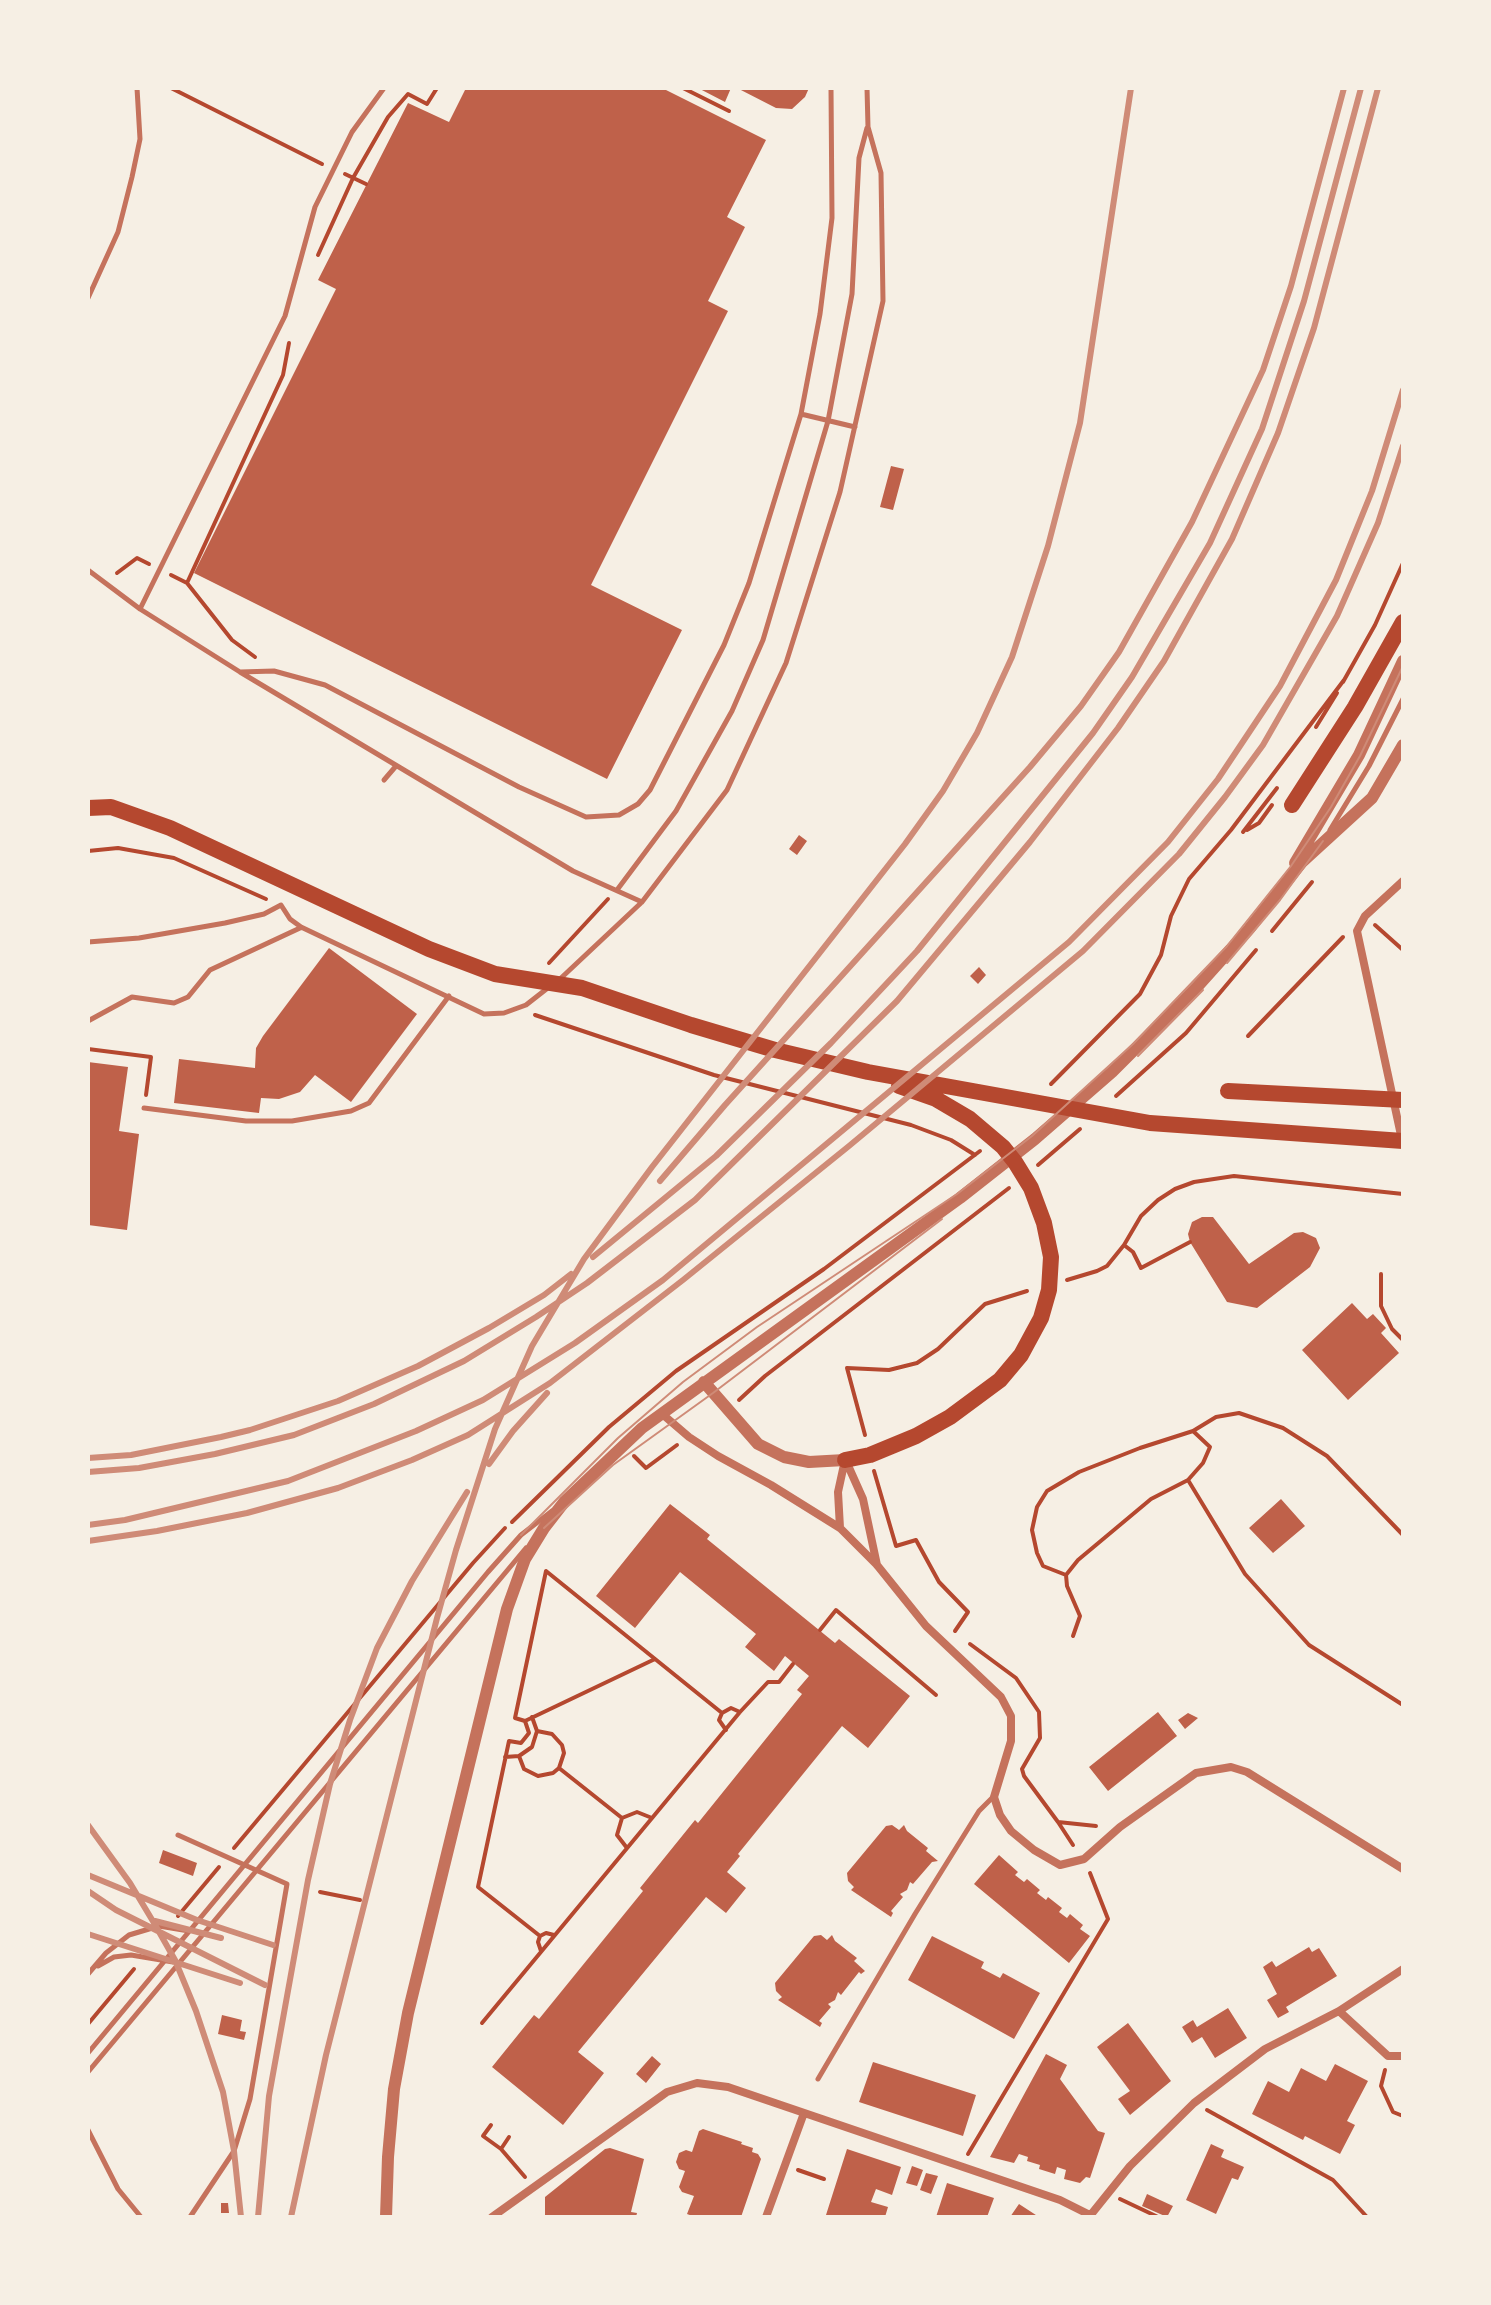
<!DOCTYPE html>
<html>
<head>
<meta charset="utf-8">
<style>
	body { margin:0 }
	#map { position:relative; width:1491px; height:2305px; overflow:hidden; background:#f6efe4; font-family:Overpass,sans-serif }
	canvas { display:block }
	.frame { position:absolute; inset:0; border:90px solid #f6efe4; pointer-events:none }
</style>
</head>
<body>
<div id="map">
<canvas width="1491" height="2305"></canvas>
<div class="frame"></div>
</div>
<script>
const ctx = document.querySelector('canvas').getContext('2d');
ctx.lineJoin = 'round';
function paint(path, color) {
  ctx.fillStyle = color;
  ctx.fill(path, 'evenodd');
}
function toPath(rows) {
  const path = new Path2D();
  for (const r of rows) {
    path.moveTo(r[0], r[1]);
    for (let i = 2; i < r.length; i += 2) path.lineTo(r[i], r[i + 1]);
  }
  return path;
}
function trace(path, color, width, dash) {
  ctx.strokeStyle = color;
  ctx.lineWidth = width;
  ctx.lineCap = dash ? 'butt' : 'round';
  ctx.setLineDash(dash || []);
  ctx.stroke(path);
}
paint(toPath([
	[466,88,662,88,766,140,727,217,745,227,708,301,728,311,591,585,682,630,607,779,194,573,336,289,318,280,408,103,449,122],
	[698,88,731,88,725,102],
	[737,88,809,88,805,97,792,109,776,108],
	[891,466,904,469,893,510,880,507],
	[799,835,807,841,797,855,789,849],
	[329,948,417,1014,351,1102,315,1075,300,1092,279,1099,261,1098,259,1113,174,1103,179,1059,255,1068,256,1048,263,1036],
	[979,967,986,975,978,984,970,976],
	[88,1062,128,1067,119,1131,139,1134,127,1230,88,1225],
	[1202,1217,1213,1217,1249,1264,1294,1233,1303,1232,1316,1238,1320,1248,1310,1267,1257,1308,1227,1302,1190,1242,1188,1234,1192,1222],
	[1352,1303,1367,1319,1373,1314,1386,1328,1381,1333,1399,1353,1348,1400,1302,1350],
	[1281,1499,1305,1526,1273,1553,1249,1528],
	[670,1504,710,1535,707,1539,835,1643,839,1639,910,1696,868,1748,842,1726,738,1854,740,1856,727,1872,746,1888,726,1913,706,1897,578,2052,604,2073,563,2125,492,2067,534,2015,539,2019,643,1891,640,1888,695,1820,698,1823,802,1694,797,1690,809,1676,785,1656,774,1671,745,1647,756,1634,680,1572,635,1628,596,1596],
	[1158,1712,1177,1736,1108,1791,1089,1767],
	[1188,1713,1198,1718,1185,1729,1178,1720],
	[892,1825,899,1830,904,1825,907,1831,928,1848,926,1851,938,1861,932,1862,913,1884,910,1882,907,1890,900,1894,903,1897,891,1911,893,1913,891,1917,851,1890,854,1887,848,1881,847,1873,886,1826],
	[163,1850,197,1863,193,1876,159,1863],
	[999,1855,1018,1872,1015,1875,1024,1882,1027,1879,1040,1890,1037,1893,1046,1900,1048,1897,1062,1908,1059,1912,1067,1918,1070,1914,1083,1925,1080,1929,1090,1936,1069,1963,974,1884],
	[821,1935,827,1940,832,1935,835,1941,857,1958,854,1961,865,1971,861,1974,859,1972,841,1995,838,1992,835,2000,828,2004,831,2007,819,2021,822,2023,820,2027,778,2000,782,1997,776,1991,775,1983,814,1936],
	[932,1936,984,1962,981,1968,1000,1978,1003,1973,1040,1993,1014,2039,908,1980],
	[1309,1947,1312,1952,1319,1948,1337,1976,1286,2007,1289,2012,1278,2018,1267,2000,1277,1994,1263,1967,1272,1961,1276,1967],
	[1228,2008,1247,2038,1215,2058,1202,2037,1192,2043,1182,2027,1193,2020,1197,2027],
	[222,2015,242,2020,240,2031,246,2032,244,2040,218,2034],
	[1128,2023,1171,2081,1130,2115,1118,2099,1130,2091,1097,2047],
	[1046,2054,1067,2065,1060,2079,1098,2131,1105,2133,1090,2178,1086,2177,1080,2183,1064,2179,1066,2170,1057,2167,1055,2174,1039,2169,1040,2165,1027,2161,1028,2157,1019,2154,1014,2163,990,2157],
	[652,2056,661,2064,646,2083,636,2074],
	[873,2062,976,2095,963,2136,859,2102],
	[1335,2064,1368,2081,1347,2121,1355,2125,1340,2154,1305,2136,1303,2140,1252,2114,1268,2081,1289,2092,1301,2068,1326,2081],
	[703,2129,742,2142,741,2144,753,2148,752,2152,758,2154,761,2159,741,2217,695,2217,687,2214,694,2196,682,2192,679,2187,685,2171,679,2169,676,2162,679,2153,686,2150,692,2152,699,2131],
	[1211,2144,1224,2150,1221,2157,1244,2167,1238,2180,1232,2178,1216,2214,1186,2200],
	[610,2148,644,2159,631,2212,637,2213,636,2217,545,2217,545,2197,605,2149],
	[847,2149,901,2167,892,2195,876,2189,871,2202,888,2207,885,2217,833,2217,826,2215],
	[912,2166,923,2170,917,2186,906,2183],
	[926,2173,938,2176,931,2194,920,2190],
	[947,2183,994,2198,987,2217,936,2217],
	[1147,2194,1173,2206,1167,2217,1142,2206],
	[221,2203,228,2203,229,2213,221,2213],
	[1019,2204,1039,2217,1010,2217]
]), '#bf614a');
trace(toPath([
	[171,88,322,164],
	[683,88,729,111],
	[345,174,366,184],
	[318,255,353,178,388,117,408,94,427,104,437,88],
	[117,573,137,558,149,564],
	[171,575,187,583,232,640,255,657],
	[187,583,283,375,289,343],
	[1343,682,1375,625,1403,563],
	[1316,727,1337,693],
	[1247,830,1259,823,1272,805],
	[1243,832,1277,788],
	[88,851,118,848,174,858,266,899],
	[1375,925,1403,950],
	[1272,931,1312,882],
	[549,963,608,899],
	[535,1015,714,1075,911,1125,951,1140,975,1155],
	[1248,1036,1343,937],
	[88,1049,151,1057,146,1095],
	[1051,1084,1140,994,1161,955,1171,916,1189,879,1231,830,1344,680],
	[1116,1096,1186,1033,1256,950],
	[1038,1165,1080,1129],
	[1124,1245,1133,1252,1141,1268,1190,1242],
	[1381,1274,1381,1306,1392,1329,1403,1340],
	[1067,1280,1097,1271,1107,1266,1124,1245,1141,1216,1158,1200,1175,1189,1194,1182,1234,1176,1403,1194],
	[739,1400,765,1376,1009,1188],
	[865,1435,847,1368,889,1370,917,1363,938,1349,985,1304,1027,1291],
	[634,1456,646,1468,677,1445],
	[874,1471,896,1546,916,1540,939,1582,968,1612,955,1631],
	[1188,1480,1245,1574,1309,1645,1403,1705],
	[512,1522,609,1427,676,1371,824,1269,980,1151],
	[1066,1575,1043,1566,1037,1553,1032,1530,1037,1507,1047,1491,1079,1472,1140,1448,1193,1431],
	[820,1630,836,1610,936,1695],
	[1073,1636,1080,1616,1067,1586,1066,1575,1078,1560,1151,1499,1188,1480,1203,1463,1210,1447,1193,1431,1216,1417,1239,1413,1283,1428,1327,1456,1403,1535],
	[970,1644,1016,1678,1039,1712,1040,1738,1022,1769,1024,1776,1058,1822,1096,1826],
	[525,1721,655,1659],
	[726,1730,719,1720,722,1713,731,1708,740,1712],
	[519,1756,524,1769,538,1776,553,1773,559,1768,564,1753,562,1745,552,1734,537,1731],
	[505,1757,519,1756,532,1747,537,1731,532,1717],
	[559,1768,622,1818],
	[1058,1822,1073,1845],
	[234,1848,473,1563,505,1528],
	[627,1848,617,1835,622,1818,637,1812,652,1818],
	[320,1892,360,1900],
	[178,1916,219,1867],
	[540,1936,478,1887,509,1741,521,1743,529,1733,525,1721,515,1718,546,1571,722,1713],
	[541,1951,538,1942,540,1936,546,1933,554,1935],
	[482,2023,740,1712,768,1682,779,1682,793,1664],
	[88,2024,134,1969],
	[1385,2070,1381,2086,1393,2112,1403,2116],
	[1207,2110,1333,2180,1367,2217],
	[491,2125,483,2136,501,2149,509,2137],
	[501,2149,525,2177],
	[968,2154,1108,1919,1090,1873],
	[798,2170,824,2179],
	[1120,2199,1158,2217]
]), '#b5482f', 4);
trace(toPath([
	[88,298,118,232,132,177,140,139,137,88],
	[801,414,855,427],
	[88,570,140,609,240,672,573,871,642,902],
	[140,609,285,316,315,207,352,132,384,88],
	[240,672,274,671,325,685,519,787,586,817,619,815,638,804,650,790,724,645,749,583,801,414,820,314,832,218,831,88],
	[384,780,396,766],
	[1330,830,1369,766,1403,699],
	[617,890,676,811,732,711,763,640,828,421,852,294,859,158,867,128],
	[88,942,139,938,225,923,264,914,281,905,290,919,301,927,484,1014,504,1013,526,1005,549,987],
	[560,979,642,902,727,790,786,663,840,492,883,301,881,173,868,127,867,88],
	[88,1021,132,997,174,1003,188,997,210,970,300,928],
	[144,1108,246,1121,292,1121,351,1111,369,1103,449,996],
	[178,1835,287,1884,250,2099,234,2151,190,2217],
	[98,1966,114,1957,131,1955,173,1962],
	[88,1974,106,1953,129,1935,159,1926,189,1931],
	[88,2053,488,1572,521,1535,552,1511],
	[88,2072,526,1548],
	[818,2079,915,1914,979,1811,993,1797],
	[88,2130,118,2189,141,2217]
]), '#c5725c', 5);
trace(toPath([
	[1402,1140,1357,931,1365,916,1403,881],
	[661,1413,689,1437,718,1456,771,1485,840,1528,877,1565,926,1626,1001,1697,1011,1716,1011,1741,994,1797,1000,1815,1011,1831,1034,1850,1060,1865,1084,1859,1120,1827,1196,1773,1231,1767,1247,1772,1403,1869],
	[846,1461,863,1499,877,1565],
	[840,1528,838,1492,845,1460],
	[1339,2011,1388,2056,1403,2056],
	[492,2217,667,2092,697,2083,728,2087,1060,2200,1090,2215],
	[766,2217,804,2113],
	[1089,2217,1130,2166,1194,2103,1265,2049,1339,2011,1403,1969]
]), '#c5725c', 8);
trace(toPath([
	[1295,863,1359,755,1403,661],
	[704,1382,758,1444,784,1457,809,1462,845,1460],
	[386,2217,388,2157,394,2089,408,2013,507,1609,525,1559,544,1528,565,1501,642,1428,960,1198,1035,1139,1112,1072,1197,987,1249,929,1302,862,1372,798,1403,745]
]), '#c5725c', 12);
trace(toPath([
	[1292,805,1355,707,1403,622],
	[88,808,111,807,170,828,429,949,495,974,582,988,691,1025,775,1050,868,1072,1150,1123,1403,1141],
	[1228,1091,1403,1100],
	[845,1460,870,1455,916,1436,950,1417,1000,1380,1021,1355,1041,1318,1049,1290,1051,1257,1044,1223,1031,1188,1015,1162,1003,1147,970,1119,936,1099,899,1086]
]), '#b5482f', 16);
trace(toPath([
	[1227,963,1280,900,1323,841],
	[1138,1056,1203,990],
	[544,1528,613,1465,713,1393,942,1219],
	[521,1535,618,1438,683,1382,757,1327,957,1194,1032,1136,1133,1044,1227,946,1291,866,1331,807,1360,756,1403,666]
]), '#cf8b77', 2);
trace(toPath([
	[660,1181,725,1105,1030,767,1081,706,1119,652,1192,522,1263,370,1291,286,1344,88],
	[593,1257,716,1156,831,1043,917,951,1093,733,1132,677,1210,543,1262,429,1304,301,1361,88],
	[88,1458,131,1455,221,1437,250,1430,338,1401,418,1366,489,1328,544,1295,571,1274],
	[489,1464,513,1431,547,1393],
	[88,1472,139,1468,215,1454,294,1435,374,1404,464,1361,536,1317,587,1283,695,1200,897,1001,1030,842,1118,728,1164,661,1232,539,1278,433,1314,328,1378,88],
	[88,1525,125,1520,288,1481,416,1431,483,1400,575,1343,663,1280,1069,942,1168,842,1218,779,1280,686,1336,580,1353,538,1372,491,1403,390],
	[88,1541,157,1531,247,1513,338,1488,412,1460,468,1435,550,1383,683,1280,849,1146,1083,951,1179,854,1225,797,1263,745,1337,616,1378,523,1403,446],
	[88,1825,130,1883,154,1923,175,1960,196,2011,223,2092,234,2151,241,2217],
	[88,1875,197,1920,273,1945],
	[88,1891,116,1910,265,1985],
	[155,1921,221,1938],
	[88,1934,240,1983],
	[258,2217,269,2096,308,1880,330,1784,350,1720,377,1648,412,1581,467,1492],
	[291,2217,326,2055,437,1618,456,1550,495,1429,532,1346,584,1259,652,1167,905,844,943,791,977,733,1012,657,1048,546,1080,423,1131,88]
]), '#cf8b77', 6);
</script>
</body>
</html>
